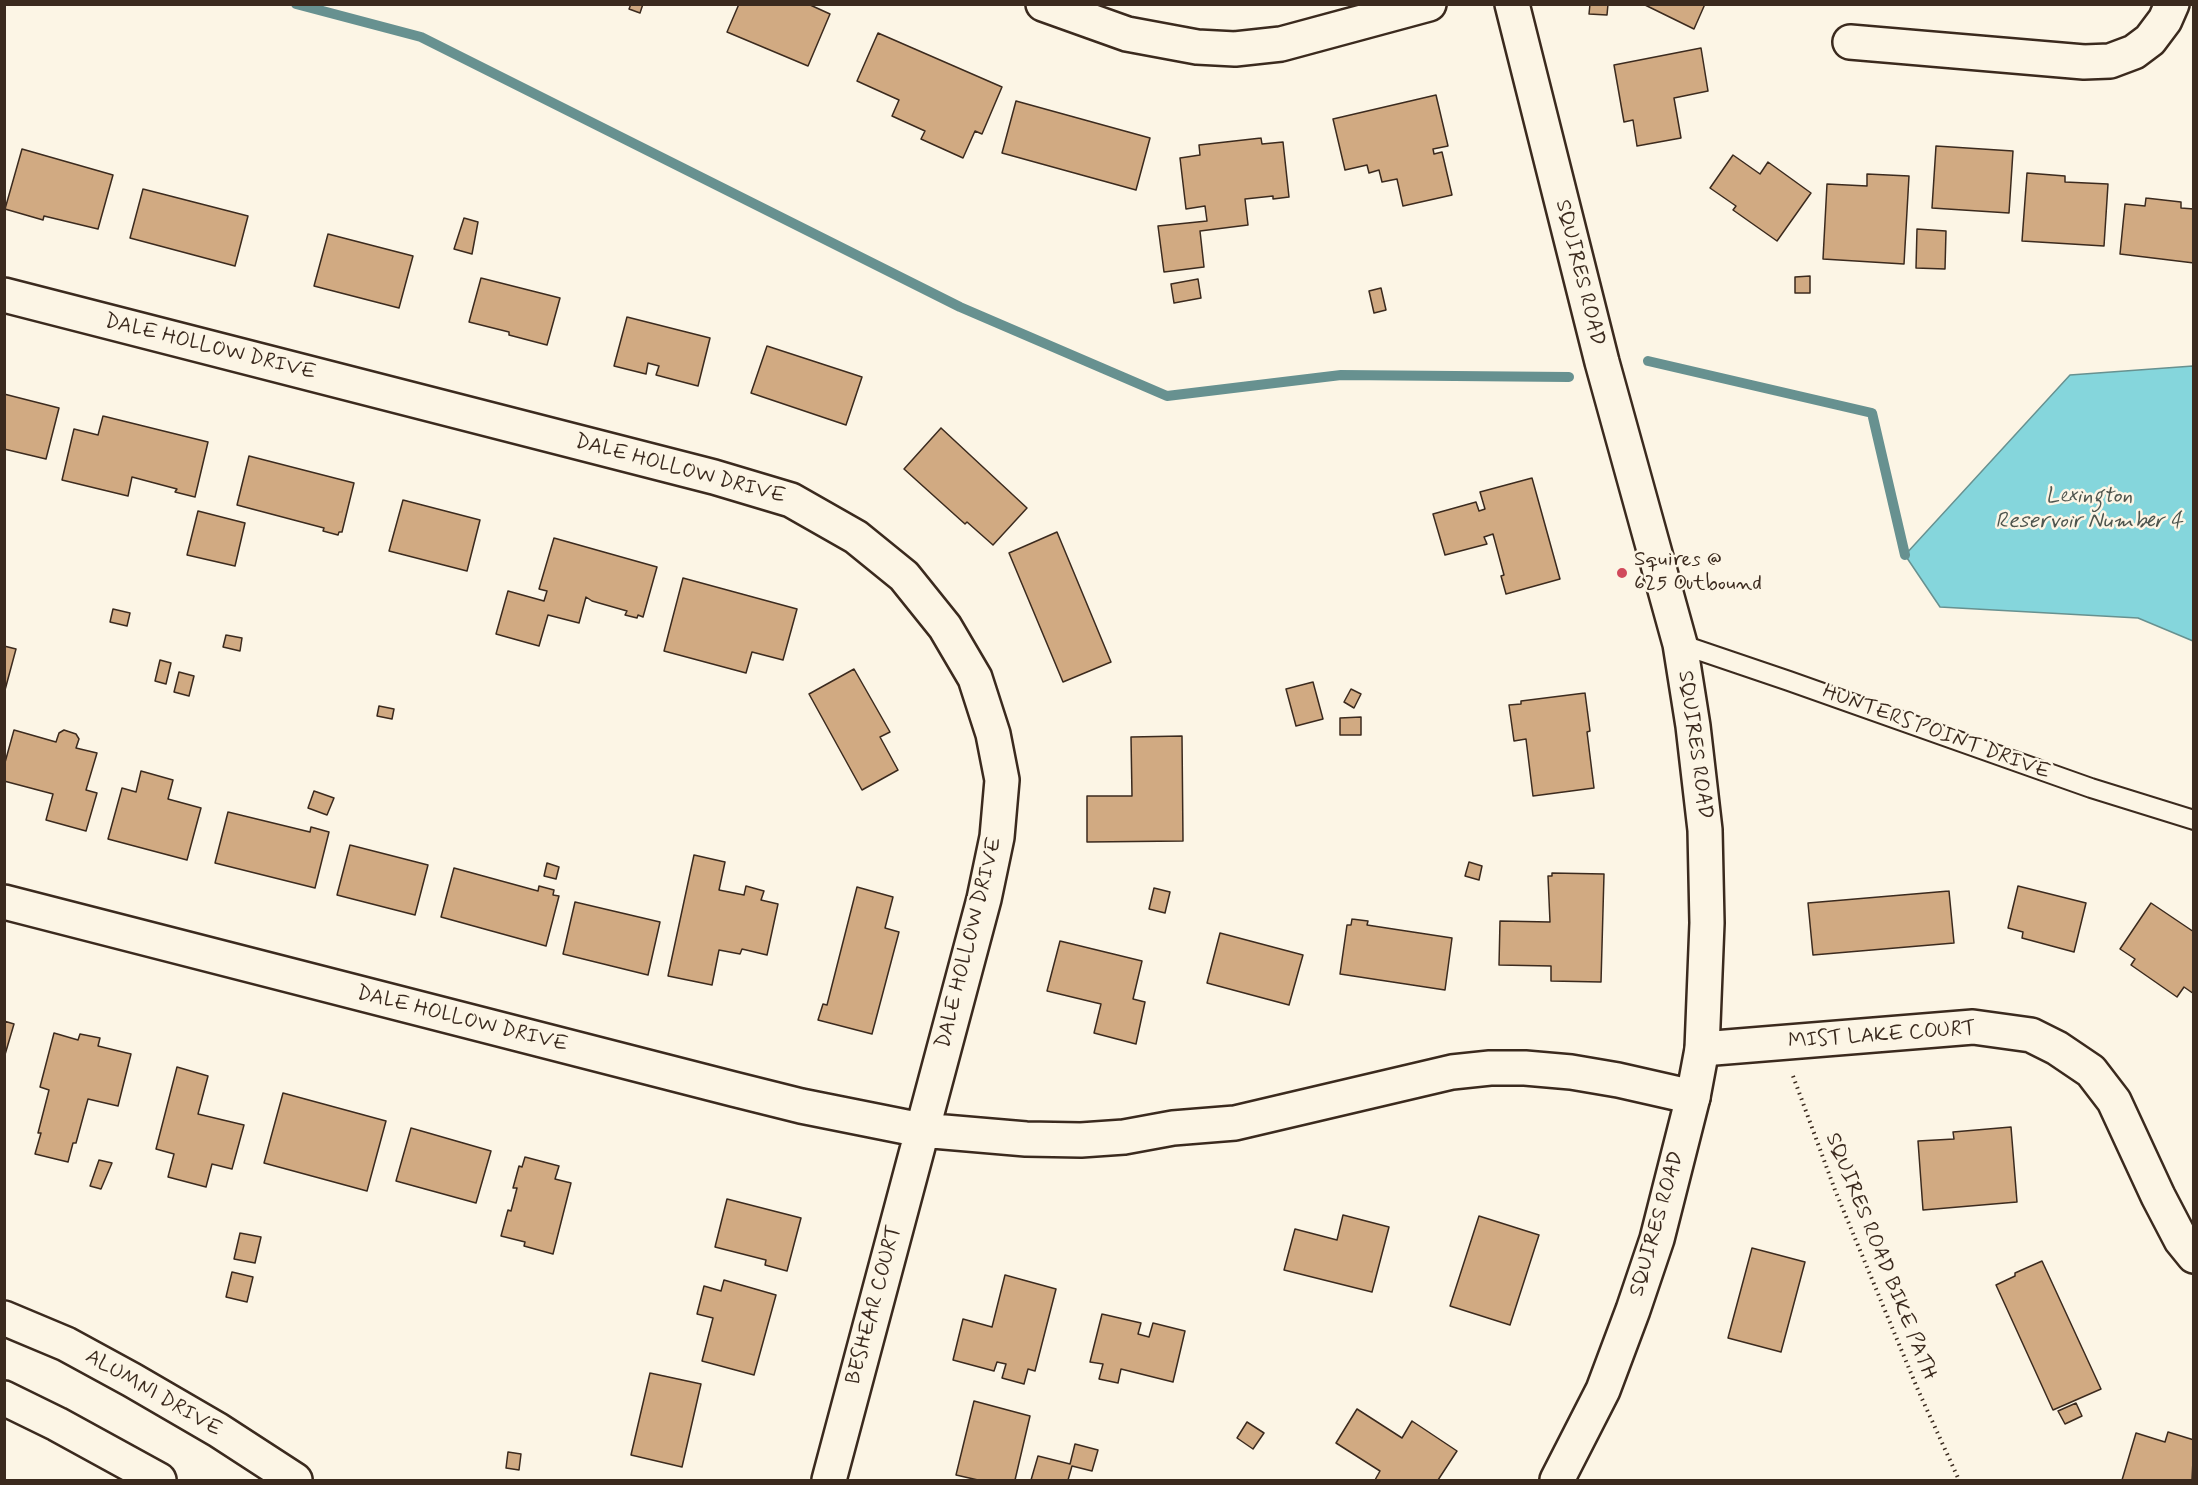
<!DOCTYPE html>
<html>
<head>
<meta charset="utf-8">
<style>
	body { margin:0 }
	#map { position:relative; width:2198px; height:1485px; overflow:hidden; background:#fcf5e5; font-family:Mynerve,sans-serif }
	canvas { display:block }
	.frame { position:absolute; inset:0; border:6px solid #3b2a1e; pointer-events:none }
</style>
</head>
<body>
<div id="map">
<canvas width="2198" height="1485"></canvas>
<div class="frame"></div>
</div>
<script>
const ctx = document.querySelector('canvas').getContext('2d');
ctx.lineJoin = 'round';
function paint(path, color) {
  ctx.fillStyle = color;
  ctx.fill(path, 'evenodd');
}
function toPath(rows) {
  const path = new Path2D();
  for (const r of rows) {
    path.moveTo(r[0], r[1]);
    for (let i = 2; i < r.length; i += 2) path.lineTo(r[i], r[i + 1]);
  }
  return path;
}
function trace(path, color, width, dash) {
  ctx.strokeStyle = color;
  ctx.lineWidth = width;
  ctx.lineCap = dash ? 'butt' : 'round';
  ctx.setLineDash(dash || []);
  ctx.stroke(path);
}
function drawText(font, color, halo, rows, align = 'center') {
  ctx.font = font + ' Mynerve,sans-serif';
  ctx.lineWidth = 5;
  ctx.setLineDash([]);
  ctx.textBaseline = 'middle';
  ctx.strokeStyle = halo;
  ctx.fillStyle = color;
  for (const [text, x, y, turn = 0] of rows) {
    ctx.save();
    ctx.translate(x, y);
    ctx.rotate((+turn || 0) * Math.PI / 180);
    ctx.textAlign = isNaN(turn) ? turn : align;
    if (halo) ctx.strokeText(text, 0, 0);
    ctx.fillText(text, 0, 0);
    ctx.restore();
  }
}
const water = toPath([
	[2193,366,2193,641,2138,618,1940,607,1905,555,2070,375,2193,366]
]);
paint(water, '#85d6dc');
trace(water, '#679190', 1.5);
trace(toPath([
	[296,4,421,37,960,307,1167,396,1341,375,1569,377],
	[1648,361,1872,413,1905,555]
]), '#679190', 10);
const building = toPath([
	[631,4,643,4,640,13,629,9,631,4],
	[739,4,808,4,830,14,808,66,727,32,739,4],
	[1590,4,1608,4,1607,15,1589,14,1590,4],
	[1643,4,1705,4,1694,29,1643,4],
	[878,33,1002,87,982,134,975,131,963,158,921,139,925,131,892,116,899,100,857,81,878,33],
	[1701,48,1708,91,1674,98,1681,138,1637,146,1633,120,1624,122,1614,65,1701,48],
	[1436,95,1448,146,1433,149,1434,154,1442,152,1452,195,1403,206,1397,179,1382,182,1379,170,1369,173,1367,165,1345,170,1333,119,1436,95],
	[1016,101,1150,138,1136,190,1002,153,1016,101],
	[1261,138,1262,144,1283,142,1289,197,1273,199,1273,196,1245,199,1248,225,1200,231,1204,267,1164,272,1158,226,1207,221,1205,206,1186,209,1180,158,1200,155,1199,145,1261,138],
	[1936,146,2013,151,2009,213,1932,208,1936,146],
	[22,149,113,175,98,229,44,216,43,220,5,209,22,149],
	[1733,155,1760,174,1768,162,1811,193,1777,241,1733,210,1736,206,1710,188,1733,155],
	[2027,173,2065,176,2065,182,2108,184,2104,246,2022,241,2027,173],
	[1867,174,1909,176,1904,264,1823,259,1827,184,1867,186,1867,174],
	[143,189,248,216,235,266,130,238,143,189],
	[2146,198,2181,202,2181,208,2194,209,2194,263,2120,254,2125,204,2145,206,2146,198],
	[464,218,478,222,472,254,454,249,464,218],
	[1917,229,1946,231,1945,269,1916,268,1917,229],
	[328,234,413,256,399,308,314,286,328,234],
	[1810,276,1810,293,1795,293,1795,277,1810,276],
	[481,278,560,298,547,345,509,335,509,332,469,322,481,278],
	[1198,279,1201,298,1174,303,1171,284,1198,279],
	[1381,288,1386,310,1374,313,1369,291,1381,288],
	[627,317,710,338,698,386,656,375,659,366,648,363,646,374,614,366,627,317],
	[767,346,862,377,846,425,751,393,767,346],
	[4,394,59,408,46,459,4,449,4,394],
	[103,416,208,442,195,497,175,492,177,489,132,477,128,496,62,480,74,429,98,435,103,416],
	[941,428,1027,508,993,545,967,522,965,524,904,469,941,428],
	[249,456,354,483,342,532,339,532,338,535,323,531,324,528,237,505,249,456],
	[1532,478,1560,579,1506,594,1501,576,1504,575,1493,534,1484,537,1487,544,1445,555,1433,514,1476,502,1479,511,1485,509,1480,492,1532,478],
	[403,500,480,520,467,571,389,551,403,500],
	[198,511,245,523,235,566,187,555,198,511],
	[1057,532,1111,662,1063,682,1009,553,1057,532],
	[554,538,657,567,643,617,638,615,637,618,625,615,627,611,592,601,586,597,579,623,548,615,539,646,496,634,508,591,544,601,547,591,539,589,554,538],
	[683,578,797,609,783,660,752,652,746,673,664,651,683,578],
	[113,609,130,613,127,626,110,622,113,609],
	[226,635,242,638,240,651,223,647,226,635],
	[4,646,16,649,5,690,4,689,4,646],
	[160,660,171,663,166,684,155,681,160,660],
	[854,669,890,732,880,737,898,770,862,790,809,694,854,669],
	[179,672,194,676,189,696,174,692,179,672],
	[1313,682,1323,719,1296,726,1286,689,1313,682],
	[1351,689,1361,694,1354,708,1344,702,1351,689],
	[1585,693,1590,731,1587,732,1594,788,1533,796,1526,739,1514,741,1509,705,1521,704,1521,701,1585,693],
	[379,706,394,709,392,719,377,716,379,706],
	[1361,717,1361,735,1340,735,1340,718,1361,717],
	[14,730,56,742,59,733,64,730,76,734,79,739,76,748,97,753,86,790,97,793,86,831,46,820,53,794,4,781,4,766,14,730],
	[1182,736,1183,841,1087,842,1087,796,1132,796,1131,737,1182,736],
	[141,771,173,780,168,799,201,808,187,860,108,839,122,788,136,792,141,771],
	[314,791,334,798,327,815,308,808,314,791],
	[228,812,310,832,311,827,329,832,315,888,215,863,228,812],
	[350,845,428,865,415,915,337,895,350,845],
	[694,855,725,862,719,890,744,895,746,886,764,891,761,900,778,904,767,955,742,949,740,954,719,950,712,985,668,976,694,855],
	[1469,862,1482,866,1479,880,1465,876,1469,862],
	[547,863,559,867,556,879,544,876,547,863],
	[454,868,538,891,539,886,554,890,553,895,559,896,546,946,441,917,454,868],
	[1552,873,1604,874,1601,982,1551,981,1551,966,1499,965,1500,921,1550,922,1548,876,1552,876,1552,873],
	[2018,886,2086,903,2074,952,2022,938,2023,932,2008,928,2018,886],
	[857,887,893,897,885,928,899,932,872,1034,818,1020,823,1004,827,1005,857,887],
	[1154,888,1170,892,1165,913,1149,909,1154,888],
	[1949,891,1954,943,1813,955,1808,903,1949,891],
	[575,902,660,922,648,975,563,954,575,902],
	[2151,903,2194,932,2194,994,2184,987,2177,997,2131,965,2135,959,2120,949,2151,903],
	[1352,919,1368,921,1367,925,1452,938,1445,990,1340,974,1347,925,1351,925,1352,919],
	[1220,933,1303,955,1289,1005,1207,983,1220,933],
	[1060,941,1142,961,1133,999,1145,1002,1136,1044,1094,1033,1101,1004,1047,991,1060,941],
	[4,1021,14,1024,4,1058,4,1021],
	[54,1033,78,1040,80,1034,100,1038,98,1046,131,1054,118,1106,88,1099,76,1143,73,1143,68,1162,35,1154,41,1133,38,1133,49,1090,40,1087,54,1033],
	[177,1067,208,1076,198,1114,244,1125,232,1169,212,1164,206,1187,168,1177,174,1154,156,1149,177,1067],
	[283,1093,386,1121,367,1191,264,1163,283,1093],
	[2011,1127,2017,1202,1923,1210,1918,1141,1954,1139,1953,1132,2011,1127],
	[411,1128,491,1151,476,1203,396,1181,411,1128],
	[525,1157,559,1166,555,1179,571,1183,553,1254,524,1246,525,1242,501,1236,508,1210,511,1211,517,1188,513,1188,519,1166,522,1167,525,1157],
	[99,1160,112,1163,101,1189,90,1186,99,1160],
	[727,1199,801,1218,787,1271,765,1265,766,1260,715,1247,727,1199],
	[1343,1215,1389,1227,1372,1292,1284,1270,1295,1229,1337,1240,1343,1215],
	[1479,1216,1539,1235,1510,1325,1450,1306,1479,1216],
	[240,1233,261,1237,255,1263,234,1259,240,1233],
	[1752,1248,1805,1262,1781,1352,1728,1338,1752,1248],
	[2042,1261,2101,1389,2053,1410,1996,1285,2015,1276,2015,1273,2042,1261],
	[232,1272,253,1277,247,1302,226,1297,232,1272],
	[1005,1275,1056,1289,1035,1371,1028,1369,1024,1384,1002,1378,1006,1364,997,1362,994,1371,953,1360,963,1319,992,1327,1005,1275],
	[724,1280,776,1295,754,1375,702,1361,713,1318,697,1314,704,1286,721,1291,724,1280],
	[1102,1314,1141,1323,1138,1334,1149,1337,1153,1323,1185,1331,1173,1382,1121,1369,1118,1383,1099,1379,1103,1364,1090,1362,1102,1314],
	[650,1373,701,1384,682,1467,631,1455,650,1373],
	[974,1401,1030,1416,1015,1480,978,1480,956,1475,974,1401],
	[2076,1403,2082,1416,2065,1424,2058,1411,2076,1403],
	[1357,1409,1402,1438,1412,1421,1457,1451,1438,1480,1375,1480,1380,1471,1336,1443,1357,1409],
	[1247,1422,1264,1433,1253,1449,1237,1438,1247,1422],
	[2168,1432,2194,1440,2192,1480,2122,1480,2136,1433,2165,1442,2168,1432],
	[1075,1444,1098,1450,1092,1471,1072,1466,1068,1480,1031,1480,1038,1456,1070,1464,1075,1444],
	[508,1452,521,1454,519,1470,506,1468,508,1452]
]);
paint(building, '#d1aa82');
trace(building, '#3b2a1e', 1.5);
const service = toPath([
	[1680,644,1789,681,2091,788,2194,820]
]);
const minor = toPath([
	[1043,4,1127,34,1197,47,1235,49,1281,44,1429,4],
	[1850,42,2084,62,2110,61,2134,52,2150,40,2165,20,2172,4],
	[4,295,714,477,791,500,856,537,904,576,945,627,975,678,993,734,1002,780,997,837,984,899,829,1480],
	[4,902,733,1089,801,1106,921,1130,1026,1139,1081,1140,1124,1137,1173,1128,1235,1123,1452,1072,1490,1068,1525,1068,1571,1072,1618,1080,1693,1097],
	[1702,1049,1973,1027,2031,1035,2057,1048,2091,1071,2114,1101,2158,1196,2181,1240,2194,1256]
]);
const tertiary = toPath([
	[1512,4,1602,362,1680,644,1693,726,1705,830,1707,923,1702,1049,1693,1097,1657,1239,1633,1310,1603,1390,1557,1480],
	[4,1318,66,1344,132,1380,218,1430,295,1480],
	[4,1398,57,1424,159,1480]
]);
trace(service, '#3b2a1e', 22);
trace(minor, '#3b2a1e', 38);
trace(tertiary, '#3b2a1e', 38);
trace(toPath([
	[1793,1076,1835,1190,1918,1390,1959,1480]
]), '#3b2a1e', 4, [1.5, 4.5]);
trace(service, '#fcf5e5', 18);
trace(minor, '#fcf5e5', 33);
trace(tertiary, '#fcf5e5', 33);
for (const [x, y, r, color] of [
	[1622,573,6,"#d1495b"]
]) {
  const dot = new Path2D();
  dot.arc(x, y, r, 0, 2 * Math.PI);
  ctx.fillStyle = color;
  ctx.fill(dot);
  trace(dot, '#fcf5e5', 2);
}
drawText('21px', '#3b2a1e', '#fcf5e5', [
	["SQUIRES ROAD",1579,273,76],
	["DALE HOLLOW DRIVE",210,348,14],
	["DALE HOLLOW DRIVE",680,470,15],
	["HUNTERS POINT DRIVE",1936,733,20],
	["SQUIRES ROAD",1694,745,82],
	["DALE HOLLOW DRIVE",970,943,-76],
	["DALE HOLLOW DRIVE",462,1020,14],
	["MIST LAKE COURT",1882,1036,-4],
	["SQUIRES ROAD",1658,1224,-74],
	["SQUIRES ROAD BIKE PATH",1880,1257,68],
	["BESHEAR COURT",875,1305,-75],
	["ALUMNI DRIVE",153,1394,30]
]);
drawText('21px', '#3b2a1e', '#fcf5e5', [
	["Squires @",1634,561],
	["625 Outbound",1634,585]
], 'left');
drawText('italic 22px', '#4e554e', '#fcf5e5', [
	["Lexington",2089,497],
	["Reservoir Number 4",2089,522]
]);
</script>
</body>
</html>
